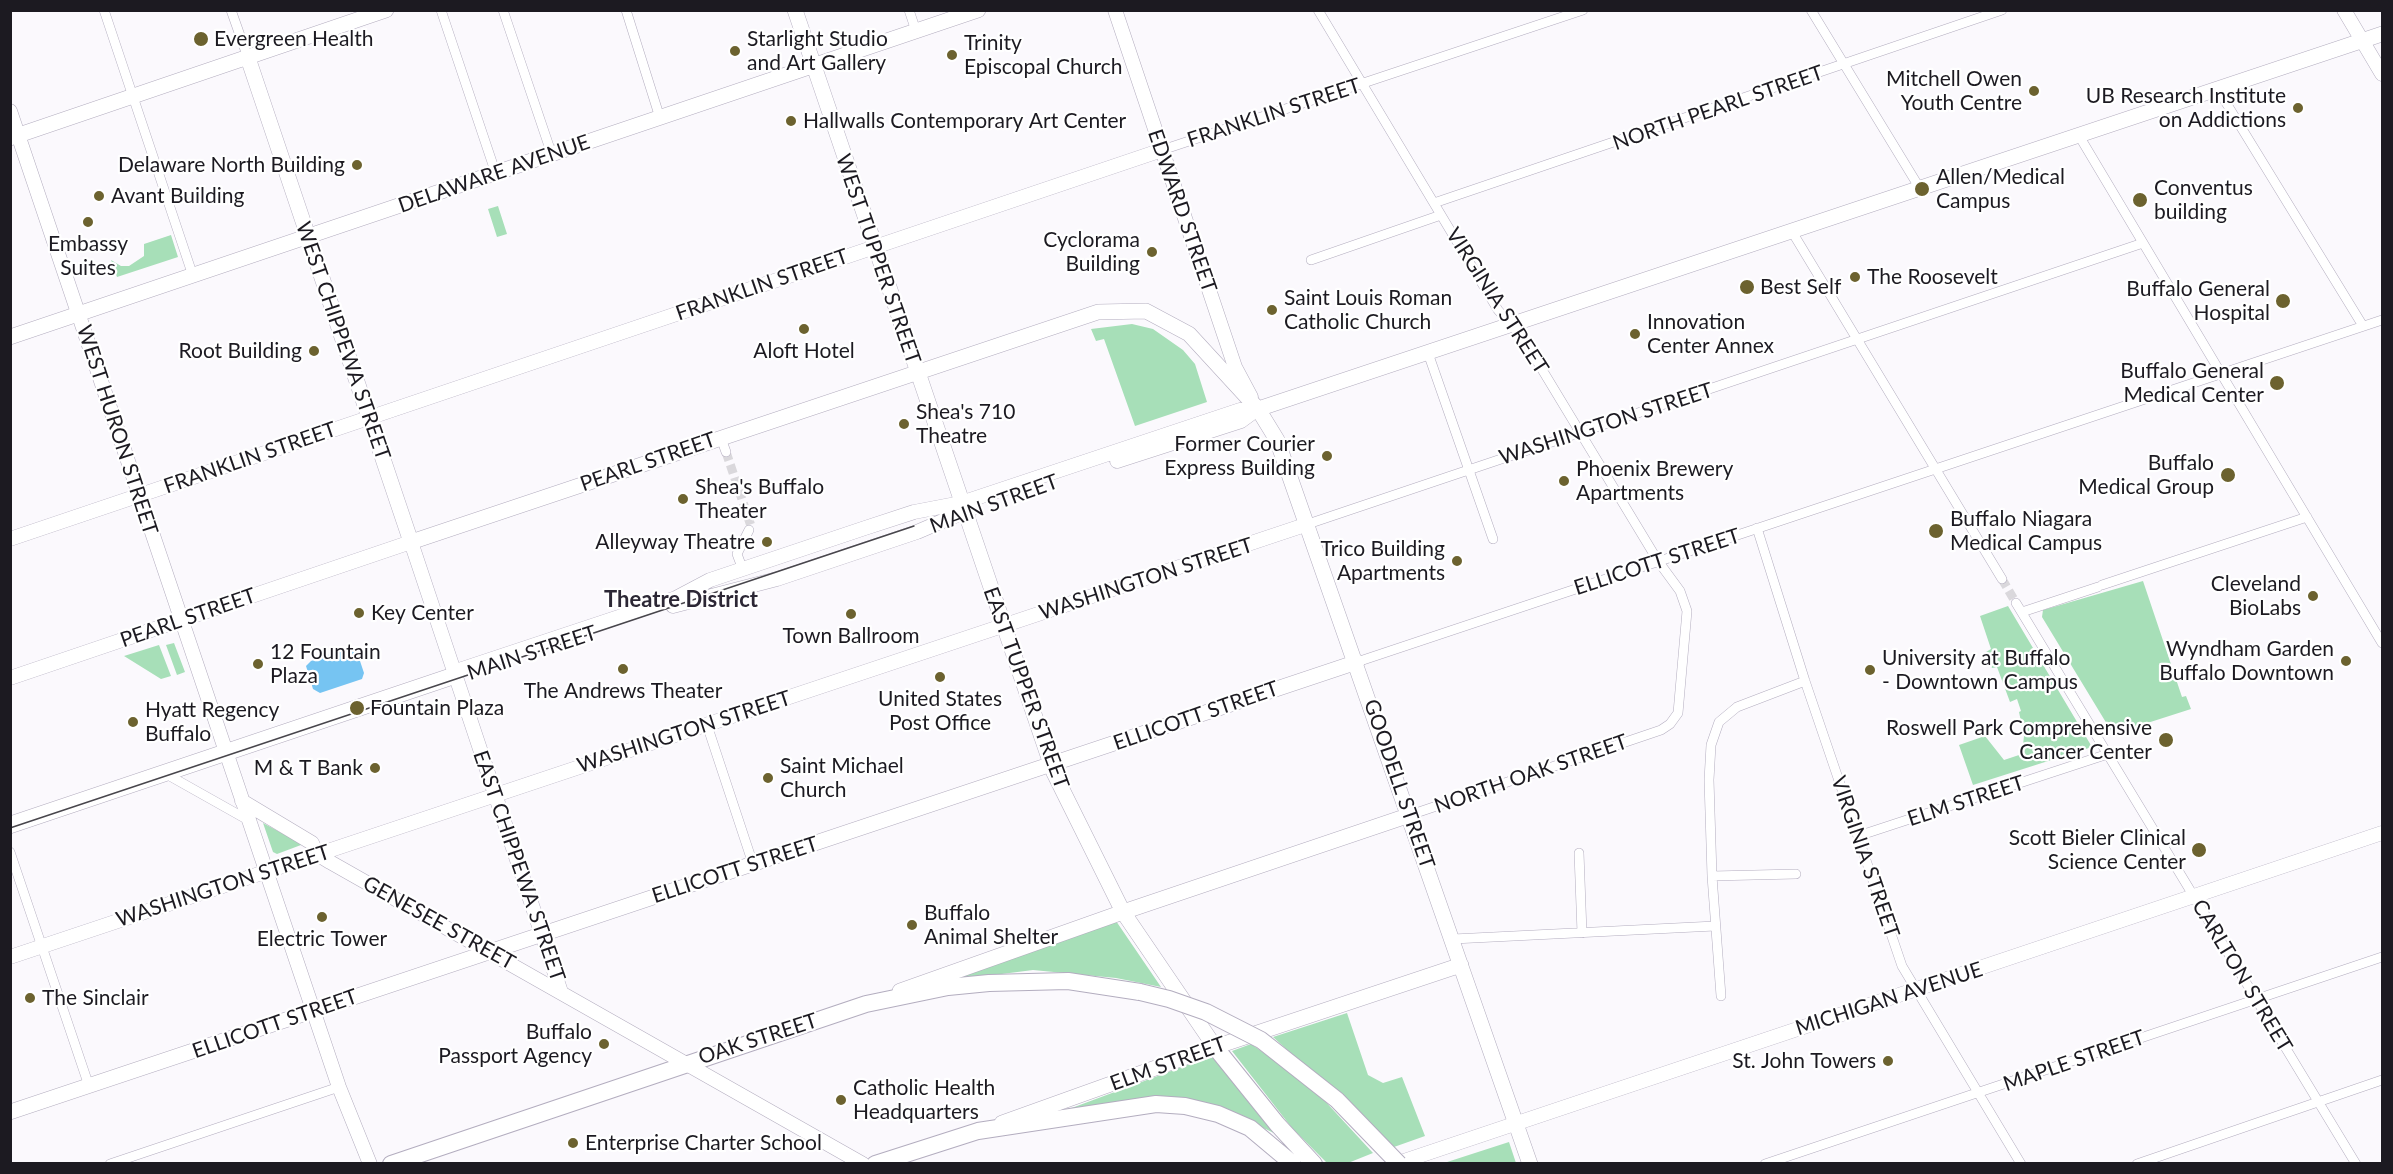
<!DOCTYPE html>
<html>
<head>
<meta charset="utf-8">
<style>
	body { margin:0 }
	#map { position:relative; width:2393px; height:1174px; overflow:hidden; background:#fbf9fd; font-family:Lato,sans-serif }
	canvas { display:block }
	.frame { position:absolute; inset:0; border:12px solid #1c1a21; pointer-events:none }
</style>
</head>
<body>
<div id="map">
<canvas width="2393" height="1174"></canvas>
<div class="frame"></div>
</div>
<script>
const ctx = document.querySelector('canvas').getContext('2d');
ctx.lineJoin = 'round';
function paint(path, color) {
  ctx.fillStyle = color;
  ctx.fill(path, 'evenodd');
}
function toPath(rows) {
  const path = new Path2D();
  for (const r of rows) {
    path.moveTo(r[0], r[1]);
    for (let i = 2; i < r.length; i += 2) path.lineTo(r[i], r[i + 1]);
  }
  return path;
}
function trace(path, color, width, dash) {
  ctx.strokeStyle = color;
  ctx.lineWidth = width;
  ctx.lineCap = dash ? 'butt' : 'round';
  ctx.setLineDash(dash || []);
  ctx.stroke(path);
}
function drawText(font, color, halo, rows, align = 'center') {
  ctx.font = font + ' Lato,sans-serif';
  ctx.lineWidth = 4.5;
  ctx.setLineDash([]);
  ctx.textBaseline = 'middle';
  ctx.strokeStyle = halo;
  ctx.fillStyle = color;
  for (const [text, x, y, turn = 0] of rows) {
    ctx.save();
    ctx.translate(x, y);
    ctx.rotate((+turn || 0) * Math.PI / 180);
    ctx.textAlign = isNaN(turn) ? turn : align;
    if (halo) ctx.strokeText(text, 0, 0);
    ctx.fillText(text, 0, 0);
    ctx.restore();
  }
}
paint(toPath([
	[498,206,507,234,497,237,488,209],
	[171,235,178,257,117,277,111,260,121,266,129,266,144,256,144,244],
	[1132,324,1153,329,1183,350,1195,364,1207,402,1135,426,1104,339,1096,341,1091,329],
	[2143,581,2182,697,2186,696,2191,709,2113,734,2042,617,2043,610],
	[2008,606,2092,747,1973,785,1959,745,1985,736,2004,760,2022,754,2024,736,2019,712,2021,711,2017,699,2010,702,1997,667,1992,668,1986,652,1991,649,1980,616],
	[174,643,185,672,177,675,166,645],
	[159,645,171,676,161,679,124,656],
	[263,823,302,844,301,845,277,854,273,852],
	[1116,921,1161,987,1116,978,1033,970,947,981],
	[1347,1013,1368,1075,1383,1083,1402,1077,1425,1136,1394,1147,1273,1037],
	[1251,1044,1280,1064,1324,1100,1373,1153,1348,1163,1327,1163,1292,1128,1232,1051],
	[1206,1058,1213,1058,1280,1136,1249,1121,1180,1100,1134,1099,1069,1109],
	[1509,1142,1516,1163,1444,1163]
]), '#a7dfb8');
paint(toPath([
	[351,647,356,649,364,673,362,679,320,693,313,689,306,666,311,661]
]), '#76c4f2');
trace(toPath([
	[726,452,751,526,749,530],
	[2002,579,2016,603]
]), '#dad8dc', 9, [9, 4.5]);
const street = toPath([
	[104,10,193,276],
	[231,10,248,58],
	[441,10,496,174],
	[503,10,552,155],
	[626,10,660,118],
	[909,10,916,31],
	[1318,10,1498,310,1523,338,1658,561,1680,591,1687,611,1678,713,1670,724,1661,730,1410,815],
	[1811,10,1919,187],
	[2217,88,2363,326],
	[2078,134,2382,643],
	[1162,150,1583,10],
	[1434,203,2002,10],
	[1791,230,2002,579],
	[1311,260,1441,215],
	[1428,353,1493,539],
	[721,438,726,452],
	[1308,524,2143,243],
	[1757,528,1805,681,1902,966,2021,1164],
	[740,562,737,554,749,530],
	[2102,585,2307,517],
	[2016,603,2356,1164],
	[2022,612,2098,587],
	[1357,662,2382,320],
	[707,725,753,864],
	[168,775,248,820],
	[10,821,453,672],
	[10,829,456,679],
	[1858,836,2108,754],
	[10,852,89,1086],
	[1579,853,1582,933],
	[1712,876,1796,874],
	[1453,939,1715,926],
	[1721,996,1712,876,1709,780,1711,745,1719,722,1737,707,1805,681],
	[110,1164,339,1087],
	[1765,1164,2382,957],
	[2137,1164,2382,1080]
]);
const secondary = toPath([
	[1115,10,1235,367,1251,397],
	[2344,10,2382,74],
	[10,111,339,1087,370,1164],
	[1117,461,1241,421,1256,410],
	[10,539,1162,150],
	[673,606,777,579,917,532,973,508],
	[453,672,676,598,710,580,865,528,914,512,961,503,1240,410,1258,409],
	[10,678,411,542,561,992],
	[242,801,312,843,317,854,330,862,863,1164],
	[10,957,1308,524],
	[1395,1164,2382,833]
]);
const primary = toPath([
	[795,10,1054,773,1123,912,1215,1047],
	[248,58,411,542,1098,312,1146,311,1189,334,1258,409,1277,440,1530,1164],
	[10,138,386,10],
	[10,337,978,10],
	[1258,409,2382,34],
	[900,991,1123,912,1410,815],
	[10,1112,1357,662],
	[1002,1123,1200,1052,1461,965]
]);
const highway = toPath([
	[1215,1047,1277,1124,1314,1164],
	[391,1164,866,1004,948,987,989,983,1068,981,1140,992],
	[875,1164,978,1131,1156,1104,1185,1106,1218,1114,1250,1128,1293,1164]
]);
trace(street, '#b3adbf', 10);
trace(secondary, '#b3adbf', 15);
trace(primary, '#b3adbf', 16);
trace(highway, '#b3adbf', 18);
trace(street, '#fff', 9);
trace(secondary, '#fff', 14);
trace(primary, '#fff', 15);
trace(highway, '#fff', 16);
trace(toPath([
	[10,828,914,526]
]), '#48464c', 1.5);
const highwayBridge = toPath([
	[1140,992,1169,999,1206,1012,1261,1040,1337,1100,1399,1164]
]);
trace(highwayBridge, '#b3adbf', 18, []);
trace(highwayBridge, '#fff', 16);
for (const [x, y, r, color] of [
	[201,39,8,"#6c622f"],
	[735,51,6,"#6c622f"],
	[952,55,6,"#6c622f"],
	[2034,91,6,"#6c622f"],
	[2298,108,6,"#6c622f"],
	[791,121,6,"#6c622f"],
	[357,165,6,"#6c622f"],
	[1922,189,8,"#6c622f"],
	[99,196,6,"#6c622f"],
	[2140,200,8,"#6c622f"],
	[88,222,6,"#6c622f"],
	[1152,252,6,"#6c622f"],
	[1855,277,6,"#6c622f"],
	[1747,287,8,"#6c622f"],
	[2283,301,8,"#6c622f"],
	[1272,310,6,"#6c622f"],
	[804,329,6,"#6c622f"],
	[1635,334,6,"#6c622f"],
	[314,351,6,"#6c622f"],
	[2277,383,8,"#6c622f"],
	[904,424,6,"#6c622f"],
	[1327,456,6,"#6c622f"],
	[2228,475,8,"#6c622f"],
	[1564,481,6,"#6c622f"],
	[683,499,6,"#6c622f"],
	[1936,531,8,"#6c622f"],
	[767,542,6,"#6c622f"],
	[1457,561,6,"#6c622f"],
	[2313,596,6,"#6c622f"],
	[359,613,6,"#6c622f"],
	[851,614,6,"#6c622f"],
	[2346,661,6,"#6c622f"],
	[258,664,6,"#6c622f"],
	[623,669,6,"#6c622f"],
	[1870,670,6,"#6c622f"],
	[940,677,6,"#6c622f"],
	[357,708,8,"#6c622f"],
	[133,722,6,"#6c622f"],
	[2166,740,8,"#6c622f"],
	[375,768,6,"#6c622f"],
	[768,778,6,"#6c622f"],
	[2199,850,8,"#6c622f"],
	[322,917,6,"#6c622f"],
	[912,925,6,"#6c622f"],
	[30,998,6,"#6c622f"],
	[604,1044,6,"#6c622f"],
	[1888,1061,6,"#6c622f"],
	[841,1100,6,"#6c622f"],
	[573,1143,6,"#6c622f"]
]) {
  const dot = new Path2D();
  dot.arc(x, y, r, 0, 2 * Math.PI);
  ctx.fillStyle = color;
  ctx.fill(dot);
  trace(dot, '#fff', 2);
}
drawText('21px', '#1c1a21', '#fff', [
	["Evergreen Health",214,39],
	["Starlight Studio",747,39],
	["and Art Gallery",747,63],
	["Trinity",964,43],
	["Episcopal Church",964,67],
	["Mitchell Owen",2022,79,"right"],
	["Youth Centre",2022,103,"right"],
	["UB Research Institute",2286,96,"right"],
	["on Addictions",2286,120,"right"],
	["Hallwalls Contemporary Art Center",803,121],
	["Delaware North Building",345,165,"right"],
	["Allen/Medical",1936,177],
	["Campus",1936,201],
	["Conventus",2154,188],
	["building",2154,212],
	["Avant Building",111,196],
	["Cyclorama",1140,240,"right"],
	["Building",1140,264,"right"],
	["Embassy",88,244,"center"],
	["Suites",88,268,"center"],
	["The Roosevelt",1867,277],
	["Best Self",1760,287],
	["Buffalo General",2270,289,"right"],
	["Hospital",2270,313,"right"],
	["Saint Louis Roman",1284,298],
	["Catholic Church",1284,322],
	["Innovation",1647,322],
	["Center Annex",1647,346],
	["Root Building",302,351,"right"],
	["Aloft Hotel",804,351,"center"],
	["Buffalo General",2264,371,"right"],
	["Medical Center",2264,395,"right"],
	["Shea's 710",916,412],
	["Theatre",916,436],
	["Former Courier",1315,444,"right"],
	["Express Building",1315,468,"right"],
	["Buffalo",2214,463,"right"],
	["Medical Group",2214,487,"right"],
	["Phoenix Brewery",1576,469],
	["Apartments",1576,493],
	["Shea's Buffalo",695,487],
	["Theater",695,511],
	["Buffalo Niagara",1950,519],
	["Medical Campus",1950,543],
	["Alleyway Theatre",755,542,"right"],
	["Trico Building",1445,549,"right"],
	["Apartments",1445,573,"right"],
	["Cleveland",2301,584,"right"],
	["BioLabs",2301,608,"right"],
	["Key Center",371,613],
	["Town Ballroom",851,636,"center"],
	["Wyndham Garden",2334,649,"right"],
	["Buffalo Downtown",2334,673,"right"],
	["12 Fountain",270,652],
	["Plaza",270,676],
	["University at Buffalo",1882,658],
	["- Downtown Campus",1882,682],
	["The Andrews Theater",623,691,"center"],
	["United States",940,699,"center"],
	["Post Office",940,723,"center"],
	["Fountain Plaza",370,708],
	["Hyatt Regency",145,710],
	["Buffalo",145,734],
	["Roswell Park Comprehensive",2152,728,"right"],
	["Cancer Center",2152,752,"right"],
	["Saint Michael",780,766],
	["Church",780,790],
	["M & T Bank",363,768,"right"],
	["Scott Bieler Clinical",2186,838,"right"],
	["Science Center",2186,862,"right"],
	["Buffalo",924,913],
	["Animal Shelter",924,937],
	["Electric Tower",322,939,"center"],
	["The Sinclair",42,998],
	["Buffalo",592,1032,"right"],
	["Passport Agency",592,1056,"right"],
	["St. John Towers",1876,1061,"right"],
	["Catholic Health",853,1088],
	["Headquarters",853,1112],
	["Enterprise Charter School",585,1143]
], 'left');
drawText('21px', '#1c1a21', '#fff', [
	["NORTH PEARL STREET",1718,108,-19],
	["FRANKLIN STREET",1274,113,-18],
	["DELAWARE AVENUE",494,174,-19],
	["EDWARD STREET",1182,211,71],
	["WEST TUPPER STREET",878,259,71],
	["FRANKLIN STREET",762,285,-19],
	["VIRGINIA STREET",1497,301,57],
	["WEST CHIPPEWA STREET",343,341,71],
	["WASHINGTON STREET",1606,424,-18],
	["WEST HURON STREET",117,430,72],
	["FRANKLIN STREET",250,458,-19],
	["PEARL STREET",648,462,-19],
	["MAIN STREET",994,504,-20],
	["ELLICOTT STREET",1657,562,-18],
	["WASHINGTON STREET",1146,579,-18],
	["PEARL STREET",188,618,-19],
	["MAIN STREET",532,653,-18],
	["EAST TUPPER STREET",1026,688,70],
	["ELLICOTT STREET",1196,716,-19],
	["WASHINGTON STREET",684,732,-18],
	["NORTH OAK STREET",1531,774,-19],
	["GOODELL STREET",1399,784,71],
	["ELM STREET",1966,801,-18],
	["VIRGINIA STREET",1865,857,71],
	["EAST CHIPPEWA STREET",519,866,71],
	["ELLICOTT STREET",735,870,-18],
	["WASHINGTON STREET",223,886,-18],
	["GENESEE STREET",439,923,29],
	["CARLTON STREET",2242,976,59],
	["MICHIGAN AVENUE",1889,999,-18],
	["ELLICOTT STREET",275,1024,-19],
	["OAK STREET",758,1039,-18],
	["MAPLE STREET",2074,1061,-19],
	["ELM STREET",1168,1064,-20]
]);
drawText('bold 22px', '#2c2735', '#fff', [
	["Theatre District",681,600]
]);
</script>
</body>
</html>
